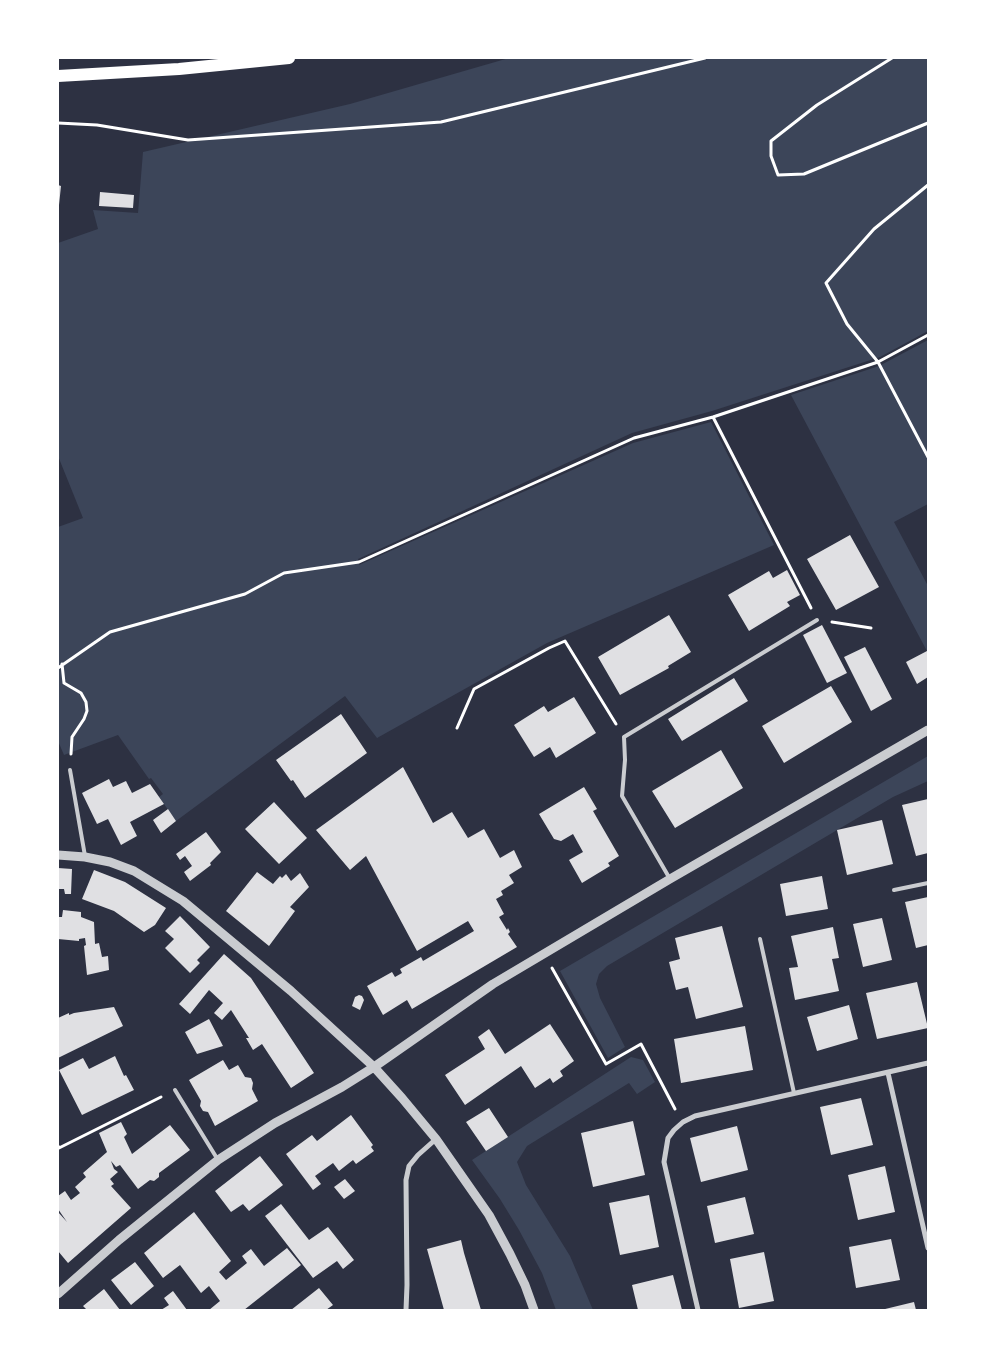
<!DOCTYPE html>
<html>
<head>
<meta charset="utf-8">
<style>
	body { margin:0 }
	#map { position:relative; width:986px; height:1368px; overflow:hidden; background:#2d3142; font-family:"Noto Serif",serif }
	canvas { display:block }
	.frame { position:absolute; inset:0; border:59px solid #fff; pointer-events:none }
</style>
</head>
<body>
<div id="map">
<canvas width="986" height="1368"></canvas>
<div class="frame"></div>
</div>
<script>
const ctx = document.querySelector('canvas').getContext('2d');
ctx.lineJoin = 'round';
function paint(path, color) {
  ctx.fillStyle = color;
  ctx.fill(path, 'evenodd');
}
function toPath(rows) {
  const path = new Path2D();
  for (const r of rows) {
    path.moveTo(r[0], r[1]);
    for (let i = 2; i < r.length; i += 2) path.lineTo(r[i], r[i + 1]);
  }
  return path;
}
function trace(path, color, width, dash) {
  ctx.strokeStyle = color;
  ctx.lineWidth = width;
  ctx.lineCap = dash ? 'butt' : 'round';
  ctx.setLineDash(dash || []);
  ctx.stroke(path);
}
paint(toPath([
	[509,58,928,58,928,331,880,357,712,411,632,433,358,559,359,565,633,443,711,422,774,545,547,643,377,738,345,696,176,821,159,797,163,794,151,778,149,779,118,735,64,755,58,741,58,527,83,518,58,456,58,243,98,229,93,210,138,213,143,152,350,104],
	[928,340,928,504,894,522,928,586,928,653,791,395,879,366],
	[928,756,928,781,893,797,607,966,599,974,596,984,600,998,625,1047,608,1058,560,971],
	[631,1057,643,1060,655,1082,637,1094,629,1083,527,1146,517,1162,526,1185,570,1256,593,1310,556,1310,542,1273,519,1230,500,1199,472,1160]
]), '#3c4559');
paint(toPath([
	[58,185,61,186,59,205,58,205],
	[100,192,134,195,133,208,99,206],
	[850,535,879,587,836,610,807,559],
	[787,570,800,595,787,602,790,606,749,631,728,595,769,571,773,578],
	[669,615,691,652,668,666,669,668,620,695,598,657],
	[822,625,847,673,827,683,803,635],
	[865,647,892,699,871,711,844,657],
	[927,651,928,677,917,684,906,662],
	[734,678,748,701,682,741,668,719],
	[831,686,852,722,784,763,762,726],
	[574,697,596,733,556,758,550,747,534,757,514,725,544,706,548,712],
	[341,714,367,753,305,798,293,780,291,781,276,760],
	[721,750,743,788,675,828,652,791],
	[403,767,433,823,452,812,468,838,484,829,500,858,514,850,522,867,509,875,514,883,501,891,503,895,496,899,504,914,499,917,507,930,508,928,510,932,508,934,517,947,412,1009,407,1000,383,1015,367,986,392,972,395,977,402,973,400,969,421,957,423,961,474,931,468,921,417,951,366,856,350,870,316,830],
	[109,779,113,787,126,781,132,793,150,784,164,804,130,822,137,836,121,845,108,819,97,824,82,793],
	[584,787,597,809,593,811,597,818,619,856,608,863,610,866,582,883,569,860,583,852,573,834,561,841,554,839,539,814],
	[928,799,928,853,916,856,902,805],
	[274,802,307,838,279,864,245,829],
	[168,809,176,821,161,833,153,820],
	[882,820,893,864,847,875,837,830],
	[206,832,221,852,210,863,211,865,190,881,184,872,192,866,185,856,180,860,176,854],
	[58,868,72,869,71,894,65,894,64,889,58,889],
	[94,870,125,882,166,908,155,925,144,932,114,911,82,899],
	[257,872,273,884,280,876,282,878,286,874,291,881,300,873,309,887,290,907,295,911,269,946,226,911],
	[822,876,828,909,786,916,780,884],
	[928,897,928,945,916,948,905,902],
	[63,910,81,912,81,917,94,922,95,944,99,943,102,957,108,956,109,970,87,975,84,946,86,945,85,938,79,939,79,941,58,939,58,917,62,917],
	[180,916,210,947,197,960,200,963,190,973,165,948,174,939,165,931],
	[882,918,892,960,863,967,853,924],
	[722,926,743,1007,696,1019,688,987,676,990,669,962,680,959,675,938],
	[833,927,839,958,832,959,839,991,795,1000,789,968,798,967,791,936],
	[224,954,251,978,314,1073,291,1088,262,1044,253,1050,246,1038,249,1038,231,1010,222,1020,214,1013,223,1003,209,990,190,1014,179,1004],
	[917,982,928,1028,877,1039,866,993],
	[359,995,362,996,364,1000,360,1010,352,1006,355,997],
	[849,1005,858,1039,817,1051,807,1017],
	[114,1007,123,1026,58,1058,58,1018,69,1013,69,1015,74,1013],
	[209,1019,223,1046,197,1054,185,1032],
	[550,1024,574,1061,560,1071,563,1076,553,1083,550,1078,535,1088,521,1066,465,1105,445,1075,485,1049,478,1037,489,1029,505,1054],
	[745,1026,753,1070,681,1083,674,1039],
	[115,1056,124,1076,126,1075,134,1090,82,1115,59,1070,83,1058,89,1069],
	[223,1060,229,1070,238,1065,245,1077,251,1078,253,1083,252,1089,258,1101,215,1126,208,1112,203,1111,200,1106,201,1101,189,1080],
	[861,1098,873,1145,831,1155,820,1107],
	[489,1108,508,1137,486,1151,466,1122],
	[351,1115,373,1145,371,1147,374,1151,356,1164,353,1160,339,1171,333,1163,315,1176,321,1184,313,1190,286,1154,312,1135,317,1141],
	[633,1121,645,1175,593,1187,581,1133],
	[121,1122,127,1134,124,1137,132,1154,170,1125,190,1150,159,1173,159,1177,154,1181,150,1180,138,1189,120,1165,116,1167,111,1161,114,1169,118,1172,110,1179,114,1184,111,1186,131,1208,68,1263,58,1251,58,1212,67,1222,58,1209,58,1196,65,1191,71,1200,80,1193,75,1187,86,1177,83,1173,107,1152,99,1133],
	[737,1126,748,1170,701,1182,690,1138],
	[260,1156,283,1185,249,1211,243,1204,231,1212,215,1191],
	[885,1166,895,1212,858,1220,848,1175],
	[345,1179,355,1191,344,1199,334,1187],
	[649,1195,659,1247,620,1255,609,1203],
	[745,1197,754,1234,715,1243,707,1206],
	[281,1204,309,1240,328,1227,354,1260,343,1269,337,1261,313,1278,265,1216],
	[194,1212,231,1261,219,1272,226,1280,247,1263,242,1256,251,1249,264,1266,287,1248,301,1265,244,1310,209,1310,220,1301,209,1286,201,1293,180,1265,163,1278,144,1253],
	[891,1239,900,1280,856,1288,849,1247],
	[461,1240,464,1253,481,1310,444,1310,427,1249],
	[764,1252,774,1301,739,1308,730,1259],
	[135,1262,154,1286,131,1305,111,1280],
	[673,1275,682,1310,638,1310,632,1285],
	[319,1288,333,1305,326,1310,291,1310],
	[104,1289,120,1310,87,1310,83,1306],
	[173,1291,187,1310,161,1310,169,1305,164,1298],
	[914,1302,916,1310,881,1310]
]), '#e0e0e3');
trace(toPath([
	[892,58,817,105,771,141,771,156,778,175,804,174,928,123],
	[58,123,97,125,188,140,441,122,705,58],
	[928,185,874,229,826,283,847,324,878,362,928,457],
	[713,417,811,608],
	[832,622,871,628],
	[62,664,64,683,81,693,86,702,87,711,84,719,72,737,71,754],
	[58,668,110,632,245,594,284,573,359,562,634,438,713,417,878,362,928,335],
	[457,728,474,689,549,648,565,641,616,724],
	[552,968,606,1064,641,1044,675,1109],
	[58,1146,59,1148,161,1097]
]), '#fff', 3);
trace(toPath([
	[70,770,85,856],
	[670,879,622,796,625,760,624,737,817,620],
	[894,890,928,883],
	[760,939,794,1093],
	[175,1090,218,1160]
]), '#caccd0', 4);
trace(toPath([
	[888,1073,928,1248],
	[406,1310,407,1285,406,1180,409,1166,418,1155,436,1139],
	[698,1310,664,1162,668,1138,674,1130,683,1122,695,1116,928,1063]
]), '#caccd0', 5);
trace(toPath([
	[58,855,85,857,110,862,134,871,183,901,291,991,374,1067,402,1098,436,1139,489,1215,510,1254,525,1285,534,1310],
	[58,1294,119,1240,218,1160,275,1123,342,1087,374,1067,493,984,670,879,928,730]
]), '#caccd0', 9);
trace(toPath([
	[58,76,179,69,289,58]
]), '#fff', 12);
</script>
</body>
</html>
